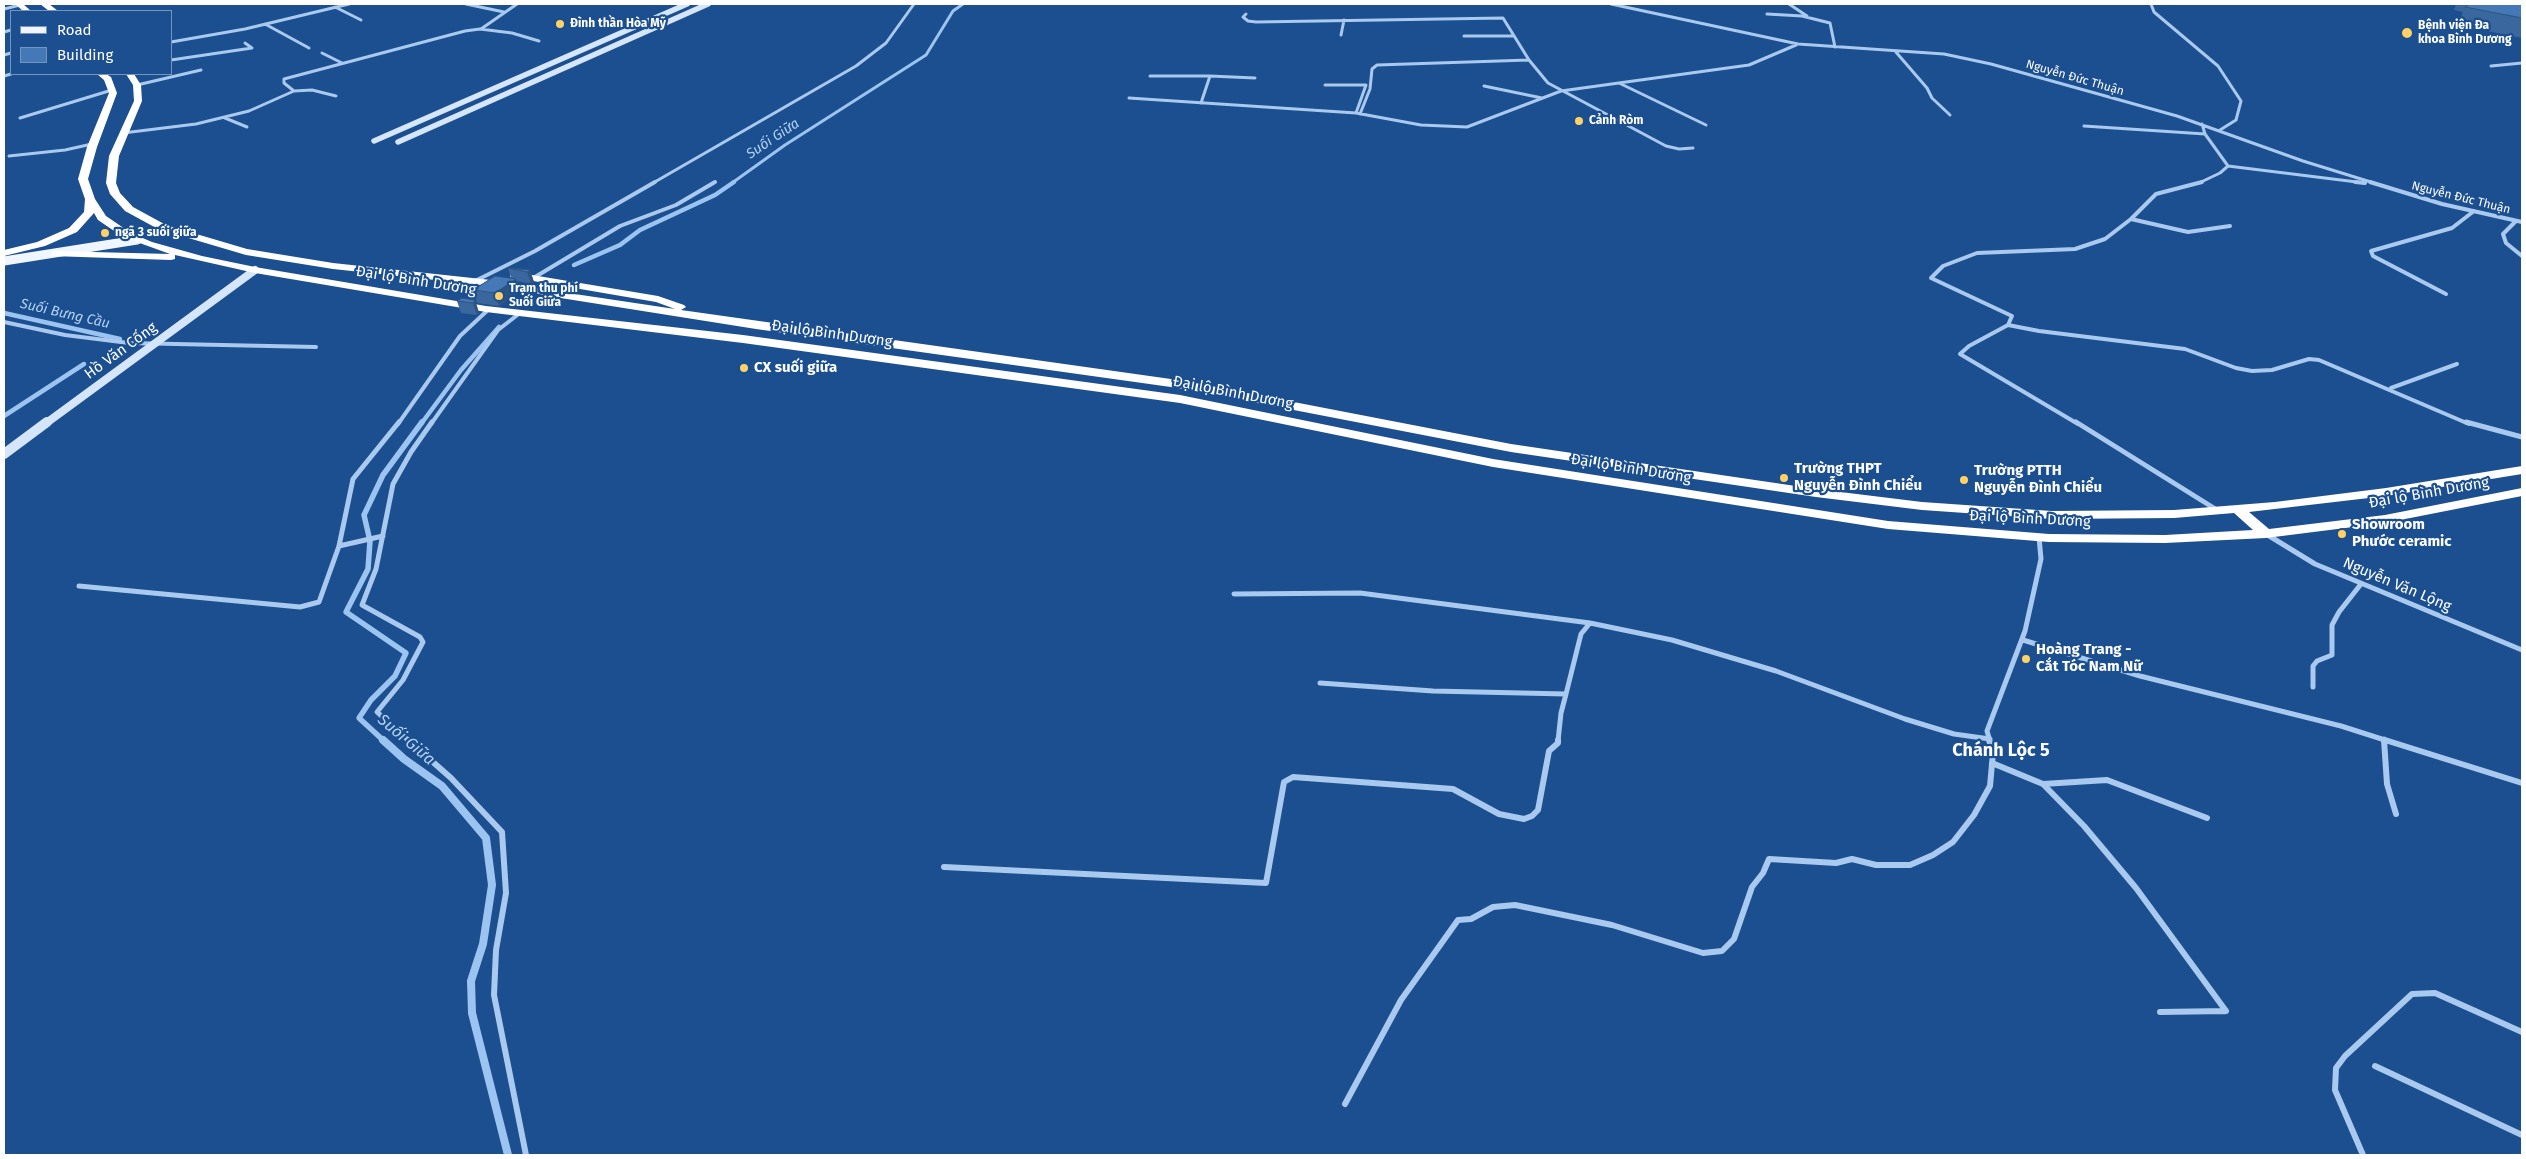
<!DOCTYPE html>
<html>
<head>
<meta charset="utf-8">
<style>
	body { margin:0 }
	#map { position:relative; width:2526px; height:1159px; overflow:hidden; background:#1b4f8f; font-family:"Fira Sans",sans-serif }
	canvas { display:block }
	.frame { position:absolute; inset:0; border:5px solid #fff; pointer-events:none }
	.legend { position:absolute; left:10px; top:10px; width:162px; height:65px; box-sizing:border-box; background:#1b4f8f; border:1px solid #7695bc; margin:0; padding:6px 9px; list-style:none; font-size:15px; color:#fff }
	.legend li { display:flex; align-items:center; gap:10px; height:25px }
	.legend b { width:25px; border:1px solid #7695bc }
</style>
</head>
<body>
<div id="map">
<canvas width="2526" height="1159"></canvas>
<div class="frame"></div>
<ul class="legend">
<li><b style="height:6px;background:#f0f6ff"></b>Road</li>
<li><b style="height:14px;background:#4478b7"></b>Building</li>
</ul>
</div>
<script>
const ctx = document.querySelector('canvas').getContext('2d');
ctx.lineJoin = 'round';
function toPath(rows) {
  const path = new Path2D();
  for (const r of rows) {
    path.moveTo(r[0], r[1]);
    for (let i = 2; i < r.length; i += 2) path.lineTo(r[i], r[i + 1]);
  }
  return path;
}
function trace(path, color, width, dash) {
  ctx.strokeStyle = color;
  ctx.lineWidth = width;
  ctx.lineCap = dash ? 'butt' : 'round';
  ctx.setLineDash(dash || []);
  ctx.stroke(path);
}
function paint(path, color) {
  ctx.fillStyle = color;
  ctx.fill(path, 'evenodd');
}
function drawText(font, color, halo, rows, align = 'center') {
  ctx.font = font + ' "Fira Sans",sans-serif';
  ctx.lineWidth = 4.5;
  ctx.setLineDash([]);
  ctx.textBaseline = 'middle';
  ctx.strokeStyle = halo;
  ctx.fillStyle = color;
  for (const [text, x, y, turn = 0] of rows) {
    ctx.save();
    ctx.translate(x, y);
    ctx.rotate((+turn || 0) * Math.PI / 180);
    ctx.textAlign = isNaN(turn) ? turn : align;
    if (halo) ctx.strokeText(text, 0, 0);
    ctx.fillText(text, 0, 0);
    ctx.restore();
  }
}
trace(toPath([
	[732,183,785,145,926,55,953,11,963,4]
]), '#9cc4f0', 3);
trace(toPath([
	[574,265,620,245,640,230,715,195,734,182],
	[4,313,120,339],
	[4,416,84,364],
	[421,424,461,370,499,327]
]), '#9cc4f0', 4.5);
trace(toPath([
	[384,741,359,718,371,700,395,676,406,653,346,612,368,569,370,541,364,515,383,475,422,422]
]), '#9cc4f0', 5.5);
trace(toPath([
	[383,740,404,759,442,786,486,838,492,885,483,944,471,981,472,1013,508,1155]
]), '#9cc4f0', 8);
trace(toPath([
	[466,4,504,12],
	[1611,4,1798,44,1944,54,1991,64,2177,116,2303,161,2374,183],
	[1789,4,1807,16],
	[2151,4,2154,12,2218,66,2241,101,2236,120,2220,130],
	[335,7,361,20],
	[4,9,20,5],
	[1246,14,1243,17,1248,21,1256,22,1503,18,1529,60,1548,83,1666,146,1679,149,1693,148],
	[1767,14,1802,16,1830,23,1835,47],
	[265,24,309,48],
	[481,29,517,4],
	[4,32,11,30],
	[1341,35,1344,20],
	[1464,36,1513,36],
	[171,42,245,29,349,4],
	[1895,51,1927,88,1932,98,1950,115],
	[322,53,342,63],
	[4,55,11,53],
	[171,60,252,48,245,43],
	[2491,66,2522,63],
	[4,76,11,74],
	[1150,76,1210,76],
	[1619,83,1706,125],
	[137,85,201,70],
	[1325,85,1366,85,1356,113],
	[1484,86,1542,98],
	[294,91,312,90,336,96],
	[1129,98,1356,113,1421,125,1467,127,1561,91,1749,65,1796,45],
	[1201,103,1210,76,1255,78],
	[1360,114,1370,89,1372,69,1377,65,1529,60],
	[20,118,112,90],
	[225,118,247,127],
	[2202,124,2205,134,2228,166,2365,183],
	[2084,126,2205,134],
	[123,133,196,124,249,111,294,91,284,83,284,79,465,31,480,29,512,33,539,41],
	[9,156,65,150,92,144],
	[653,183,856,66,886,43,914,4],
	[713,183,715,182],
	[2199,183,2220,173,2228,166]
]), '#a9c9ee', 3);
trace(toPath([
	[2202,182,2156,194,2131,219,2105,239,2075,249,1977,253,1943,266,1931,278,2012,316,2008,325,2039,331,2185,349,2236,368,2252,371,2272,370,2309,359,2319,360,2469,424],
	[2355,182,2365,183],
	[2370,182,2442,204,2522,222],
	[2131,219,2188,232,2230,226],
	[2516,221,2503,234,2506,243,2522,256],
	[535,277,620,226,676,205,715,182],
	[475,281,535,251,655,182],
	[2446,294,2373,256,2371,251,2452,228,2474,211],
	[4,322,65,335,129,343,316,347],
	[2008,325,1969,346,1960,354,2078,424],
	[2391,388,2457,364],
	[398,424,460,336,489,309],
	[431,424,498,330,520,313]
]), '#a9c9ee', 4);
trace(toPath([
	[2076,422,2217,510],
	[2466,422,2522,437],
	[2266,534,2315,564,2522,650],
	[339,546,383,536],
	[79,586,300,607,319,602,339,546,353,479,399,422],
	[1234,594,1360,593,1590,623],
	[2023,640,2140,676,2341,726,2388,741],
	[1320,683,1433,691,1566,694,1581,634,1590,623,1672,640,1776,671,1905,719,1954,734,1990,739],
	[2313,687,2313,666,2317,661,2332,655,2332,625,2339,612,2361,584],
	[2384,739,2384,741],
	[409,741,377,712,403,680,423,642,420,637,362,605,376,569,393,484,411,452,432,422],
	[1558,741,1561,713,1566,694],
	[1990,741,1987,731,2025,631,2041,559,2039,537]
]), '#a9c9ee', 5);
trace(toPath([
	[408,740,451,778,502,832,506,893,496,950,494,995,526,1155],
	[2384,740,2387,784,2396,814],
	[2385,740,2522,783],
	[1992,763,2043,784,2084,826,2136,888,2226,1011],
	[2043,784,2107,780,2207,818],
	[944,867,1266,883,1284,782,1293,777,1453,789,1499,814,1524,819,1532,816,1538,810,1549,751,1558,743,1558,740],
	[2160,1012,2226,1011],
	[2375,1066,2522,1135],
	[1345,1104,1401,1000,1458,920,1471,919,1493,907,1515,905,1612,925,1703,953,1722,951,1734,939,1752,887,1763,873,1769,859,1836,863,1852,859,1876,865,1910,865,1933,855,1953,842,1974,815,1990,786,1993,753,1989,740],
	[2363,1155,2335,1090,2336,1068,2345,1056,2412,994,2435,993,2522,1032]
]), '#a9c9ee', 6);
trace(toPath([
	[374,141,687,4],
	[398,142,708,4]
]), '#d6e6fa', 5.5);
trace(toPath([
	[45,424,255,270]
]), '#d6e6fa', 8);
trace(toPath([
	[4,454,47,422]
]), '#d6e6fa', 10);
trace(toPath([
	[4,261,137,240]
]), '#f0f6ff', 9);
paint(toPath([
	[15,4,23,4,31,11,23,11,15,4],
	[40,4,49,4,58,11,49,11,40,4],
	[97,74,106,74,111,77,117,93,97,147,88,179,95,199,106,216,131,233,152,242,202,256,255,267,486,306,743,335,1180,395,1493,459,1888,521,2049,534,2165,535,2253,530,2234,513,2174,518,2052,519,1922,510,1816,497,1511,452,1185,389,756,329,548,296,519,289,333,269,246,255,158,229,125,211,110,194,106,183,109,156,134,101,133,85,126,74,134,74,141,85,142,101,119,156,116,183,120,193,133,207,166,225,247,249,333,263,519,283,548,290,675,309,656,302,510,277,510,273,514,272,658,296,684,305,686,307,681,310,1185,381,1511,444,1816,489,1922,502,2052,511,2174,510,2275,502,2386,488,2522,466,2522,474,2386,496,2249,512,2269,529,2385,515,2522,488,2522,496,2385,523,2266,538,2165,543,2049,542,1888,529,1493,467,1180,403,743,343,486,312,255,273,175,255,175,259,171,260,51,256,51,252,55,251,170,254,123,237,98,220,94,213,77,232,45,246,4,256,4,250,37,242,69,228,84,212,85,199,78,179,87,147,109,93,104,80,97,74]
]), '#fff');
paint(toPath([
	[2456,4,2522,4,2522,38,2457,25,2463,12,2454,10],
	[508,268,530,270,534,282,531,284,517,281,520,291,499,306,477,303,473,290,511,278],
	[475,300,479,313,477,315,461,313,457,301]
]), '#3a679d');
paint(toPath([
	[530,270,534,282,531,284,527,272],
	[516,279,520,291,499,306,495,293],
	[475,300,479,313,477,315,473,303]
]), '#305480');
const building = toPath([
	[2470,4,2522,4,2522,18,2465,7,2470,4],
	[508,268,530,270,527,272,508,268],
	[495,276,516,279,495,293,473,290,495,276],
	[462,298,475,300,473,303,457,301,462,298]
]);
paint(building, '#4478b7');
trace(building, '#305480', 1);
for (const [x, y, r, color] of [
	[560,24,5,"#ffd166"],
	[2407,33,6,"#ffd166"],
	[1579,121,5,"#ffd166"],
	[105,233,5,"#ffd166"],
	[499,296,5,"#ffd166"],
	[744,368,5,"#ffd166"],
	[1784,478,5,"#ffd166"],
	[1964,480,5,"#ffd166"],
	[2342,534,5,"#ffd166"],
	[2026,659,5,"#ffd166"]
]) {
  const dot = new Path2D();
  dot.arc(x, y, r, 0, 2 * Math.PI);
  ctx.fillStyle = color;
  ctx.fill(dot);
  trace(dot, '#1b4f8f', 2);
}
drawText('bold 12px', '#fff', '#1b4f8f', [
	["Đình thần Hòa Mỹ",570,24],
	["Bệnh viện Đa",2418,26],
	["khoa Bình Dương",2418,40],
	["Cảnh Ròm",1589,121],
	["ngã 3 suối giữa",115,233],
	["Trạm thu phí",509,289],
	["Suối Giữa",509,303]
], 'left');
drawText('12px', '#fff', '#1b4f8f', [
	["Nguyễn Đức Thuận",2075,78,16],
	["Nguyễn Đức Thuận",2461,198,14]
]);
drawText('italic 14px', '#b5d3f5', '#1b4f8f', [
	["Suối Giữa",773,139,-34],
	["Suối Bưng Cầu",65,314,13]
]);
drawText('15px', '#fff', '#1b4f8f', [
	["Đại lộ Bình Dương",416,281,9],
	["Đại lộ Bình Dương",832,334,8],
	["Hồ Văn Cống",121,351,-36],
	["Đại lộ Bình Dương",1233,393,11],
	["Đại lộ Bình Dương",1631,469,9],
	["Đại lộ Bình Dương",2429,493,-10],
	["Đại lộ Bình Dương",2030,519,3],
	["Nguyễn Văn Lộng",2397,585,23]
]);
drawText('bold 15px', '#fff', '#1b4f8f', [
	["CX suối giữa",754,368],
	["Trường THPT",1794,469],
	["Nguyễn Đình Chiểu",1794,486],
	["Trường PTTH",1974,471],
	["Nguyễn Đình Chiểu",1974,488],
	["Showroom",2352,525],
	["Phước ceramic",2352,542],
	["Hoàng Trang -",2036,650],
	["Cắt Tóc Nam Nữ",2036,667]
], 'left');
drawText('italic 16px', '#b5d3f5', '#1b4f8f', [
	["Suối Giữa",406,740,40]
]);
drawText('bold 18px', '#fff', '#1b4f8f', [
	["Chánh Lộc 5",2001,751]
]);
</script>
</body>
</html>
